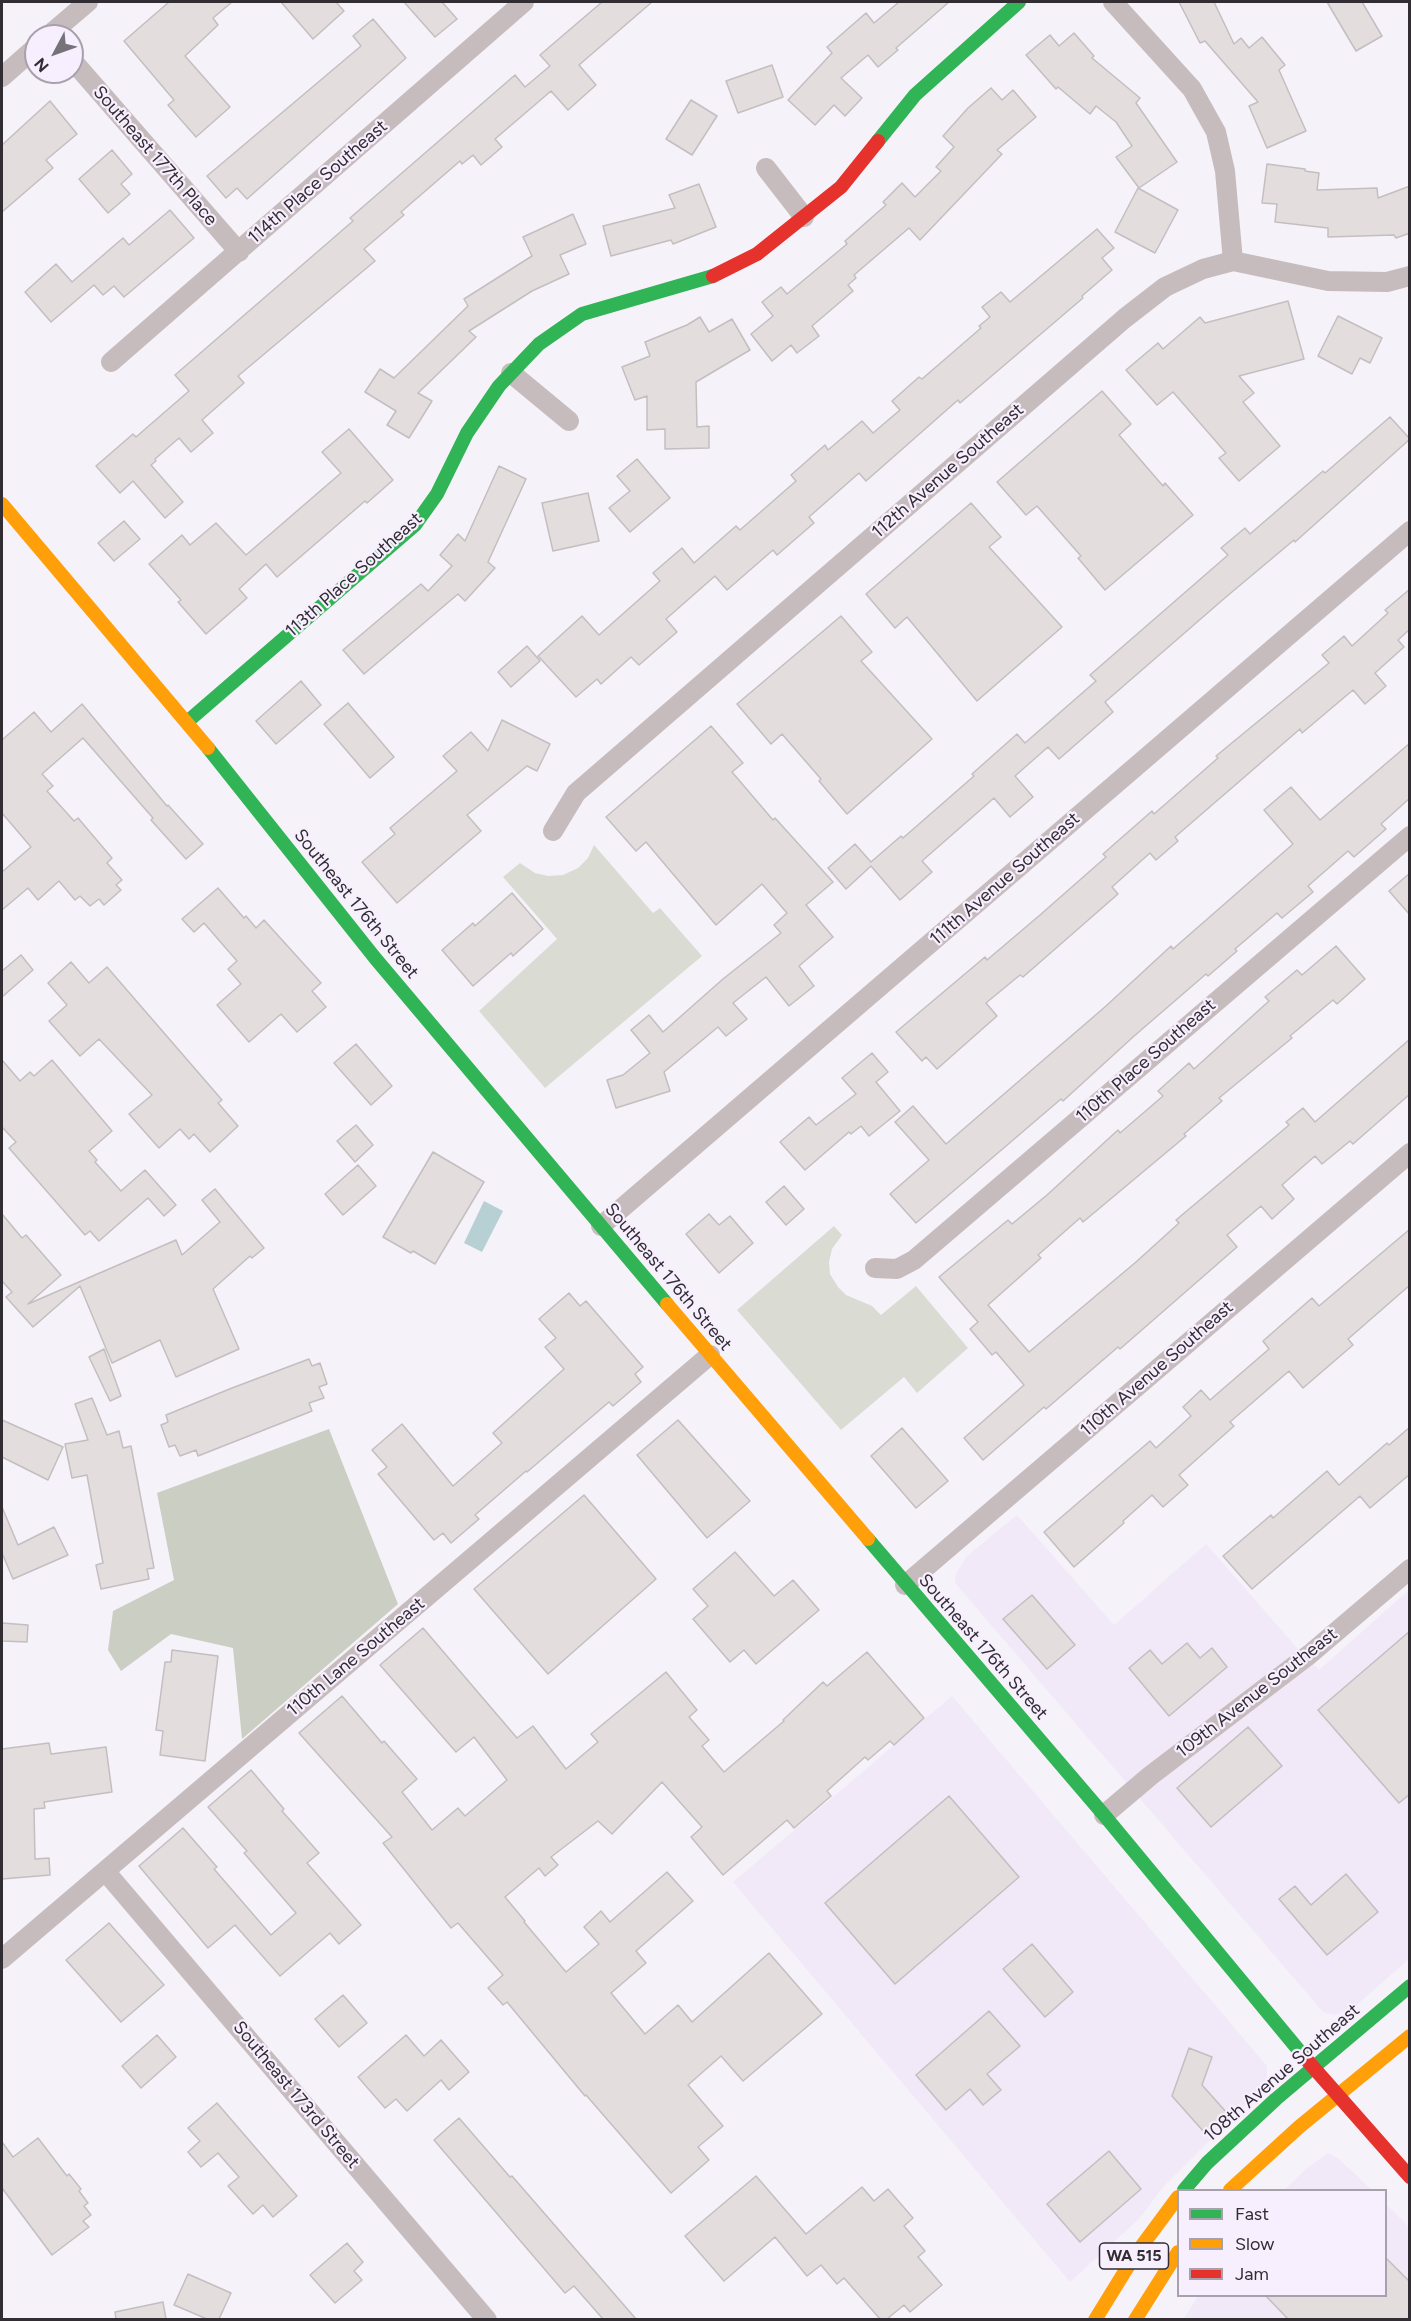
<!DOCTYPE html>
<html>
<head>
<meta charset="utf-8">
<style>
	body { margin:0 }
	#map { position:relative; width:1411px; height:2321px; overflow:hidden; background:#f6f2fa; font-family:Figtree,sans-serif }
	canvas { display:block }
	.frame { position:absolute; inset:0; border:3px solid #312d33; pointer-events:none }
	.legend { position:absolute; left:1177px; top:2189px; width:210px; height:108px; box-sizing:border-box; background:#f7eefe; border:2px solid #a8a1ad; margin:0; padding:8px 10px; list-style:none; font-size:18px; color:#312d33 }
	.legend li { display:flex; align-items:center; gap:12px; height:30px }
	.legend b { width:30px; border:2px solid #a8a1ad }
	.north { position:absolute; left:24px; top:24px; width:60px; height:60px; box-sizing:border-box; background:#f7eefe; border:2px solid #a8a1ad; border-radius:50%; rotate:229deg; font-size:16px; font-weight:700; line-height:24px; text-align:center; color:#312d33 }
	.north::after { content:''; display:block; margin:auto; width:21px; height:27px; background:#767279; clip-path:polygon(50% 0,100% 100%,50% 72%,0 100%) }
</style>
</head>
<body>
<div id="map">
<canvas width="1411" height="2321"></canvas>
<div class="frame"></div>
<ul class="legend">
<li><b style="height:8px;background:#30b455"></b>Fast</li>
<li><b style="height:8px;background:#ff9f0a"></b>Slow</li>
<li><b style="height:8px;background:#e5322d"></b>Jam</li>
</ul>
<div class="north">N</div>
</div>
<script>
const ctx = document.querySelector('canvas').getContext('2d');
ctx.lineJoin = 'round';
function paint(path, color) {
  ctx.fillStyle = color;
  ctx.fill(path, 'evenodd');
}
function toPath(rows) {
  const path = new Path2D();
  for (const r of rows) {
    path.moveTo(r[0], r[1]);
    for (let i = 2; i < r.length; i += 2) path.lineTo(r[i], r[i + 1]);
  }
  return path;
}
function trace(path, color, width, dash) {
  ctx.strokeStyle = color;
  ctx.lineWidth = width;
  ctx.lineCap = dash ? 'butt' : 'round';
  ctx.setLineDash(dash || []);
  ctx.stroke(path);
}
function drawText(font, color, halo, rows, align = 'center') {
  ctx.font = font + ' Figtree,sans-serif';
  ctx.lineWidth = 4.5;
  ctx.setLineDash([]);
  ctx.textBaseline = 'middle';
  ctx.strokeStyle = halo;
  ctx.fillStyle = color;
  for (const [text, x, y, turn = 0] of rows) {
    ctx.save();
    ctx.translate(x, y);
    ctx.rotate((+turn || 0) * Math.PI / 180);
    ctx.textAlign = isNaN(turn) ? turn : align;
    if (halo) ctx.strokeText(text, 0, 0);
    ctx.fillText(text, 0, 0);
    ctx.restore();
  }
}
paint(toPath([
	[1017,1515,1114,1625,1206,1544,1299,1650,1319,1670,1409,1590,1409,1959,1352,2009,1334,2015,1323,2012,955,1583,956,1574,966,1557],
	[952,1696,1267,2066,1267,2081,1253,2097,1163,2187,1140,2218,1070,2282,733,1882],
	[1328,2153,1339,2159,1372,2190,1284,2190,1307,2168],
	[1386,2204,1409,2227,1409,2319,1183,2320,1198,2296,1386,2296]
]), '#f1e8f8');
paint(toPath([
	[594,845,653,913,660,908,702,956,545,1088,479,1011,557,939,503,877,520,863,535,873,548,876,563,875,578,868,588,858],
	[834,1226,842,1235,832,1249,829,1262,830,1274,838,1287,846,1295,872,1306,881,1315,916,1286,968,1348,917,1393,904,1377,841,1430,737,1310]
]), '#dadcd4');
paint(toPath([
	[329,1429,398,1604,242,1739,233,1648,171,1634,121,1671,108,1650,113,1611,174,1580,157,1493]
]), '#cbcec2');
paint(toPath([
	[484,1201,503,1211,482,1252,464,1243]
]), '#b6d0d4');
const building = toPath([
	[169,2,232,2,213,18,218,25,185,56,230,107,196,137,168,105,174,100,124,41,169,2],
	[281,2,336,2,344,11,313,39,281,2],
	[404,2,442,2,457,19,435,37,404,2],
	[602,2,652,2,579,65,596,85,568,110,551,91,495,139,502,147,481,165,473,155,462,164,460,161,401,212,404,215,364,249,375,261,238,376,244,383,202,420,213,433,191,452,179,438,155,459,156,461,151,465,183,502,165,518,133,481,120,493,96,466,133,434,136,437,189,391,175,375,353,221,350,218,515,75,525,87,550,66,540,55,602,2],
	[899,2,949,2,896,48,898,50,878,67,868,55,841,78,862,98,845,116,834,105,815,125,788,100,832,53,827,47,866,13,874,23,899,2],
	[1179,2,1214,2,1234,44,1241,38,1249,48,1262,37,1285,65,1279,70,1306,131,1267,148,1249,106,1258,102,1205,41,1200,43,1179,2],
	[1327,2,1362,2,1382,36,1356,51,1327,2],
	[373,19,406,58,247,199,237,188,226,198,207,176,361,46,353,36,373,19],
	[1074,33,1094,56,1092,58,1140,98,1136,103,1177,162,1139,188,1116,157,1132,146,1116,122,1096,106,1090,114,1058,87,1056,89,1026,55,1050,35,1059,46,1074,33],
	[772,65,783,97,738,113,726,81,772,65],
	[991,88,1002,100,1013,90,1036,117,997,150,1002,154,920,240,909,228,854,275,856,278,848,285,853,291,812,326,819,336,797,353,791,345,772,361,751,334,773,316,762,302,781,287,787,294,847,244,845,241,886,205,883,202,902,183,915,197,941,171,936,167,954,147,943,136,968,108,991,88],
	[691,100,717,116,692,155,666,139,691,100],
	[50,101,77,134,46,160,53,168,2,212,2,145,50,101],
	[112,150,132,174,121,184,130,194,108,213,79,179,112,150],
	[1267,164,1305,169,1305,171,1319,173,1317,190,1377,188,1378,198,1410,186,1410,233,1396,238,1394,235,1328,237,1328,228,1275,222,1277,204,1262,203,1267,164],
	[699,184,716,227,673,244,671,240,611,256,603,226,675,208,669,195,699,184],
	[1138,188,1178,210,1155,253,1115,232,1138,188],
	[170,210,194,238,124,297,114,286,103,295,94,285,51,322,25,292,56,264,72,282,123,238,129,245,170,210],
	[573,214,586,244,560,255,569,274,532,291,469,331,476,337,418,393,432,401,409,438,387,425,396,411,365,392,380,369,394,378,468,306,464,299,532,256,523,237,573,214],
	[1097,229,1114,248,1102,258,1112,270,1082,296,1083,298,960,403,958,400,866,481,859,473,809,517,814,523,777,555,773,550,727,590,715,576,666,619,677,632,639,665,631,657,601,684,597,679,576,697,538,656,582,616,599,635,660,581,653,573,682,548,694,563,736,526,740,530,796,481,791,475,825,445,828,450,862,421,873,433,900,410,892,401,919,377,922,379,981,328,979,326,990,317,982,307,1001,292,1010,302,1097,229],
	[1288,301,1304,359,1239,376,1254,393,1243,402,1280,446,1239,481,1219,458,1226,453,1173,392,1157,405,1126,370,1158,343,1163,349,1200,317,1205,323,1288,301],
	[1338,316,1382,338,1370,363,1360,358,1352,374,1318,356,1338,316],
	[700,317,709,332,732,319,750,350,696,382,697,427,709,426,709,448,665,449,665,429,647,430,647,396,635,400,622,367,650,356,645,342,687,325,700,317],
	[1102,391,1131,424,1119,435,1163,486,1165,483,1193,515,1105,590,1078,558,1081,556,1037,506,1026,515,997,482,1102,391],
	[1390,417,1410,439,1295,542,1294,540,1226,597,1105,702,1113,712,1059,759,1048,747,1015,776,1033,797,1010,817,994,798,922,861,932,872,900,900,871,866,846,889,828,868,855,844,871,862,901,836,903,838,974,776,972,774,1017,734,1025,743,1096,681,1090,675,1228,555,1221,548,1245,528,1250,534,1323,471,1325,473,1390,417],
	[349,429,393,480,367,503,365,501,277,577,266,564,239,589,247,598,206,634,178,602,181,600,149,564,182,535,190,545,216,523,246,555,341,473,322,452,349,429],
	[637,459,670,498,630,532,609,508,630,491,617,476,637,459],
	[499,466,526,479,488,562,495,568,465,601,458,594,364,674,343,650,421,584,428,591,452,566,440,555,458,534,465,541,499,466],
	[588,493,599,541,553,551,542,503,588,493],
	[971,503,1001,537,989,547,1062,627,977,701,907,617,895,628,866,594,971,503],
	[124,521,140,539,114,561,98,543,124,521],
	[1410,589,1410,629,1398,640,1404,647,1375,673,1386,686,1365,704,1353,690,1302,733,1300,729,1175,837,1178,841,1156,860,1150,853,1112,887,1118,894,1023,977,1020,975,986,1003,997,1016,937,1069,926,1057,922,1061,896,1032,985,957,987,960,1040,915,1106,857,1103,854,1152,811,1154,814,1218,758,1216,756,1329,663,1322,655,1344,636,1352,646,1388,613,1385,610,1410,589],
	[841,616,872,652,861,661,932,739,847,814,819,781,821,779,782,734,771,744,737,704,841,616],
	[527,646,540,661,511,687,498,672,527,646],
	[301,681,321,705,276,744,256,721,301,681],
	[348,703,394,757,370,778,324,724,348,703],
	[82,704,167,806,168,805,203,844,186,859,151,820,153,818,83,738,42,774,53,786,47,791,74,821,78,818,112,858,107,863,122,880,116,885,121,890,104,905,99,899,90,906,80,896,75,900,59,881,38,900,28,888,2,910,2,872,31,847,2,813,2,740,34,712,51,732,82,704],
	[502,720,550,744,537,771,527,766,467,815,481,831,397,903,362,862,395,834,390,828,457,771,443,756,471,732,488,751,502,720],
	[711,726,743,763,732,772,773,820,775,818,833,882,806,905,833,937,799,966,814,986,789,1006,766,977,733,1003,747,1019,726,1036,718,1027,664,1072,670,1091,616,1108,607,1080,623,1075,650,1053,631,1030,649,1015,663,1032,723,979,781,933,774,925,787,913,762,884,716,925,646,842,636,851,606,817,711,726],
	[1410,743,1410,798,1381,824,1386,829,1354,857,1348,851,1308,886,1313,892,1282,918,1277,913,1235,949,1237,951,1208,976,1206,974,1133,1037,1063,1101,1061,1099,916,1223,890,1194,929,1160,895,1122,913,1106,946,1144,1106,1006,1171,946,1173,949,1293,844,1264,810,1291,787,1320,820,1410,743],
	[1410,873,1410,915,1389,891,1410,873],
	[218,888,244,918,246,916,256,928,264,920,321,983,312,991,326,1007,297,1032,281,1014,249,1042,217,1005,241,984,228,969,237,961,204,923,194,932,182,919,218,888],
	[512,893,543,929,513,956,511,953,473,986,442,950,473,923,475,926,512,893],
	[1336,946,1365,979,1337,1004,1333,1000,1290,1036,1292,1038,1219,1098,1222,1101,1184,1134,1186,1136,1083,1222,1080,1218,1038,1255,1041,1258,988,1305,1029,1352,1136,1262,1179,1223,1176,1220,1289,1125,1286,1122,1303,1108,1315,1122,1410,1039,1410,1094,1353,1144,1350,1141,1322,1164,1315,1156,1282,1185,1294,1199,1272,1219,1261,1206,1227,1235,1237,1247,1120,1349,1118,1347,1046,1409,1044,1407,983,1460,964,1438,1024,1385,996,1352,992,1355,970,1329,978,1322,939,1277,1008,1220,1012,1224,1047,1195,1118,1130,1120,1133,1163,1096,1158,1091,1189,1063,1194,1069,1269,1001,1265,997,1297,970,1302,975,1336,946],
	[21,955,33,970,2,997,2,971,21,955],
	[71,962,89,983,107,967,222,1100,218,1103,238,1126,210,1152,194,1134,189,1139,180,1129,159,1148,129,1114,152,1095,99,1039,80,1056,49,1021,67,1005,48,983,71,962],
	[356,1044,392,1086,371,1105,334,1063,356,1044],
	[872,1053,888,1072,876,1082,900,1111,869,1136,861,1126,851,1134,849,1132,805,1170,780,1142,809,1117,816,1125,856,1094,842,1078,872,1053],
	[2,1060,20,1081,30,1072,34,1076,52,1060,112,1131,89,1151,97,1160,95,1162,121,1191,145,1170,176,1205,164,1216,148,1198,99,1241,90,1231,85,1235,9,1148,16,1142,2,1127,2,1060],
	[356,1125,373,1145,355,1162,337,1141,356,1125],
	[433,1152,484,1182,435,1264,413,1251,411,1253,383,1237,433,1152],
	[358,1165,376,1186,343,1215,325,1194,358,1165],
	[784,1186,804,1209,786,1225,766,1202,784,1186],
	[215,1189,264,1248,252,1258,250,1256,213,1289,239,1349,176,1377,160,1340,112,1363,80,1286,33,1327,6,1297,12,1292,2,1281,2,1214,22,1238,26,1235,61,1275,28,1304,176,1240,182,1255,220,1222,202,1200,215,1189],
	[709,1214,719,1225,730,1216,753,1243,719,1273,686,1234,709,1214],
	[1410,1229,1410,1285,1348,1339,1353,1345,1303,1388,1289,1371,1230,1422,1234,1426,1179,1475,1188,1485,1163,1507,1152,1495,1123,1521,1124,1523,1074,1567,1044,1532,1150,1441,1156,1448,1191,1416,1183,1407,1201,1390,1210,1400,1269,1349,1263,1341,1312,1298,1319,1306,1410,1229],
	[569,1293,580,1306,586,1301,643,1367,635,1374,641,1382,613,1406,609,1402,527,1472,526,1471,475,1515,479,1519,451,1543,443,1533,434,1540,378,1474,387,1467,372,1450,402,1424,453,1486,502,1443,493,1433,564,1369,545,1347,556,1338,539,1319,569,1293],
	[104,1349,121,1396,110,1401,89,1357,104,1349],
	[309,1359,312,1366,320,1363,327,1384,319,1387,324,1398,309,1403,312,1411,198,1456,196,1450,180,1456,175,1445,169,1447,161,1425,168,1422,166,1415,232,1388,309,1359],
	[92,1398,107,1435,119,1431,123,1448,131,1446,154,1568,147,1569,149,1579,101,1589,96,1565,103,1563,87,1475,72,1478,65,1444,88,1440,75,1404,92,1398],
	[2,1420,63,1447,48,1480,2,1457,2,1420],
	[678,1420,750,1501,707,1538,637,1455,678,1420],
	[1410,1427,1410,1474,1370,1508,1360,1496,1252,1589,1223,1556,1271,1515,1273,1518,1327,1471,1339,1485,1387,1443,1389,1445,1410,1427],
	[902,1428,948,1481,916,1508,871,1456,902,1428],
	[584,1495,656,1579,548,1674,474,1589,584,1495],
	[2,1507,18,1545,54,1527,68,1555,13,1579,2,1553,2,1507],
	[735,1552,774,1596,793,1580,819,1610,756,1664,744,1650,730,1662,693,1619,708,1606,693,1589,735,1552],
	[1032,1595,1075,1645,1047,1669,1003,1619,1032,1595],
	[2,1623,28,1625,27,1642,2,1641,2,1623],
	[423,1628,517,1738,533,1726,566,1769,598,1742,591,1734,666,1672,697,1710,689,1717,709,1740,702,1746,724,1772,784,1721,783,1720,823,1682,827,1686,867,1652,924,1718,894,1745,890,1741,868,1760,865,1757,827,1791,831,1796,794,1828,787,1820,723,1875,691,1837,702,1827,662,1782,612,1834,598,1821,551,1857,558,1865,545,1876,539,1868,505,1897,525,1921,524,1922,566,1972,599,1944,584,1927,601,1911,610,1922,667,1872,693,1901,636,1951,646,1963,611,1993,645,2034,678,2005,692,2022,769,1953,822,2014,743,2081,721,2056,688,2085,723,2126,698,2147,709,2160,671,2193,586,2095,585,2096,507,2002,503,2005,488,1988,503,1975,458,1923,451,1928,383,1843,392,1837,299,1733,342,1696,382,1743,384,1741,417,1779,402,1792,432,1830,458,1808,465,1816,507,1780,474,1737,456,1752,380,1665,423,1628],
	[1410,1631,1410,1794,1399,1803,1318,1710,1410,1631],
	[1187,1643,1200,1658,1212,1648,1227,1667,1169,1716,1129,1668,1150,1650,1162,1664,1187,1643],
	[172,1650,218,1656,205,1761,160,1755,163,1731,156,1730,165,1662,171,1662,172,1650],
	[1248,1727,1282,1766,1211,1827,1177,1788,1248,1727],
	[49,1743,51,1754,106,1747,112,1792,44,1802,45,1808,34,1809,35,1859,49,1858,50,1875,2,1879,2,1749,49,1743],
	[251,1770,284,1809,282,1811,319,1853,307,1863,361,1925,339,1944,330,1933,280,1976,235,1925,208,1948,139,1866,183,1828,217,1867,214,1869,271,1935,296,1913,244,1853,247,1851,208,1807,251,1770],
	[949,1796,1019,1877,895,1984,825,1903,949,1796],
	[1346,1874,1378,1912,1327,1955,1279,1899,1295,1886,1311,1905,1346,1874],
	[109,1923,164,1985,121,2022,66,1960,109,1923],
	[1032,1944,1073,1992,1045,2017,1003,1969,1032,1944],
	[343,1995,367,2023,339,2047,315,2019,343,1995],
	[989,2011,1020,2046,987,2074,1001,2090,983,2105,970,2089,946,2110,916,2075,989,2011],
	[157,2035,176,2057,141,2088,122,2066,157,2035],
	[406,2035,424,2056,441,2040,469,2072,449,2090,441,2080,407,2111,396,2099,385,2108,358,2077,406,2035],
	[1189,2048,1212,2057,1202,2085,1227,2113,1204,2132,1172,2096,1189,2048],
	[217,2103,297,2196,273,2217,263,2205,253,2214,228,2186,239,2177,218,2153,201,2167,188,2152,200,2141,188,2128,217,2103],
	[459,2118,510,2177,512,2176,636,2319,603,2319,574,2286,565,2293,434,2140,459,2118],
	[38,2138,67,2176,69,2174,81,2189,79,2191,88,2203,84,2206,91,2215,83,2221,89,2227,52,2255,2,2188,2,2142,13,2157,38,2138],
	[1109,2151,1141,2189,1080,2242,1047,2204,1109,2151],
	[756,2176,806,2234,862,2187,874,2201,888,2189,913,2218,904,2226,925,2251,918,2257,942,2285,910,2312,904,2305,887,2319,880,2319,844,2278,837,2284,821,2265,807,2276,775,2237,724,2281,685,2236,756,2176],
	[347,2243,363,2262,354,2271,362,2280,335,2303,310,2275,347,2243],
	[1386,2258,1410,2282,1410,2319,1288,2319,1265,2295,1386,2295,1386,2258],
	[188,2274,231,2293,219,2319,207,2319,174,2305,188,2274],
	[163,2302,166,2319,116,2319,115,2312,163,2302]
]);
paint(building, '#e4dddd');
trace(building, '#c4bec0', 1.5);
trace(toPath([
	[1113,2,1192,89,1216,132,1225,171,1233,261],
	[48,36,88,2],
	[72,60,239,252],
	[2,77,36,47],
	[766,168,804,217],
	[111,362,524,2],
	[511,373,569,421],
	[553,831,576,793,1125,318,1165,287,1203,269,1233,261,1328,281,1387,282,1410,276],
	[601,1226,1410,531],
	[875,1268,897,1269,914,1260,1410,836],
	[905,1585,1410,1153],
	[1104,1815,1150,1776,1310,1654,1410,1569],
	[105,1871,487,2320],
	[2,1959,710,1355]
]), '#c7bcbd', 20);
trace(toPath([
	[878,141,915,95,1019,2],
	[187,722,415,525,437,494,467,433,499,386,539,344,582,314,713,276],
	[208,748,375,958,667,1304],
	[868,1539,1104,1815,1306,2059],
	[1184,2190,1207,2163,1276,2099,1410,1986]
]), '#30b455', 14);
trace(toPath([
	[2,504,208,748],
	[667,1304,868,1539],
	[1230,2190,1299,2127,1410,2036],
	[1095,2320,1135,2255,1178,2197],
	[1135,2320,1178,2252]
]), '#ff9f0a', 14);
trace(toPath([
	[713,276,757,254,841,187,878,141],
	[1306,2059,1410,2177]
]), '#e5322d', 14);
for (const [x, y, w] of [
	[1134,2256,69]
]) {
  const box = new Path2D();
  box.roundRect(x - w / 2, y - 13, w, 26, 4.5);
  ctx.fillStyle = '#f7eefe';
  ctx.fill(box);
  trace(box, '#312d33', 1.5);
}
drawText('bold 16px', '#312d33', null, [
	["WA 515",1134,2256]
]);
drawText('18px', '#312d33', '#f7eefe', [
	["Southeast 177th Place",155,156,49],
	["114th Place Southeast",318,182,-41],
	["112th Avenue Southeast",948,471,-41],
	["113th Place Southeast",354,575,-42],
	["111th Avenue Southeast",1005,879,-41],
	["Southeast 176th Street",356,904,51],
	["110th Place Southeast",1146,1061,-41],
	["Southeast 176th Street",668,1277,50],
	["110th Avenue Southeast",1157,1369,-41],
	["Southeast 176th Street",983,1647,49],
	["110th Lane Southeast",356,1657,-40],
	["109th Avenue Southeast",1257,1693,-38],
	["108th Avenue Southeast",1282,2073,-41],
	["Southeast 173rd Street",296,2095,50]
]);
</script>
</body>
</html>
